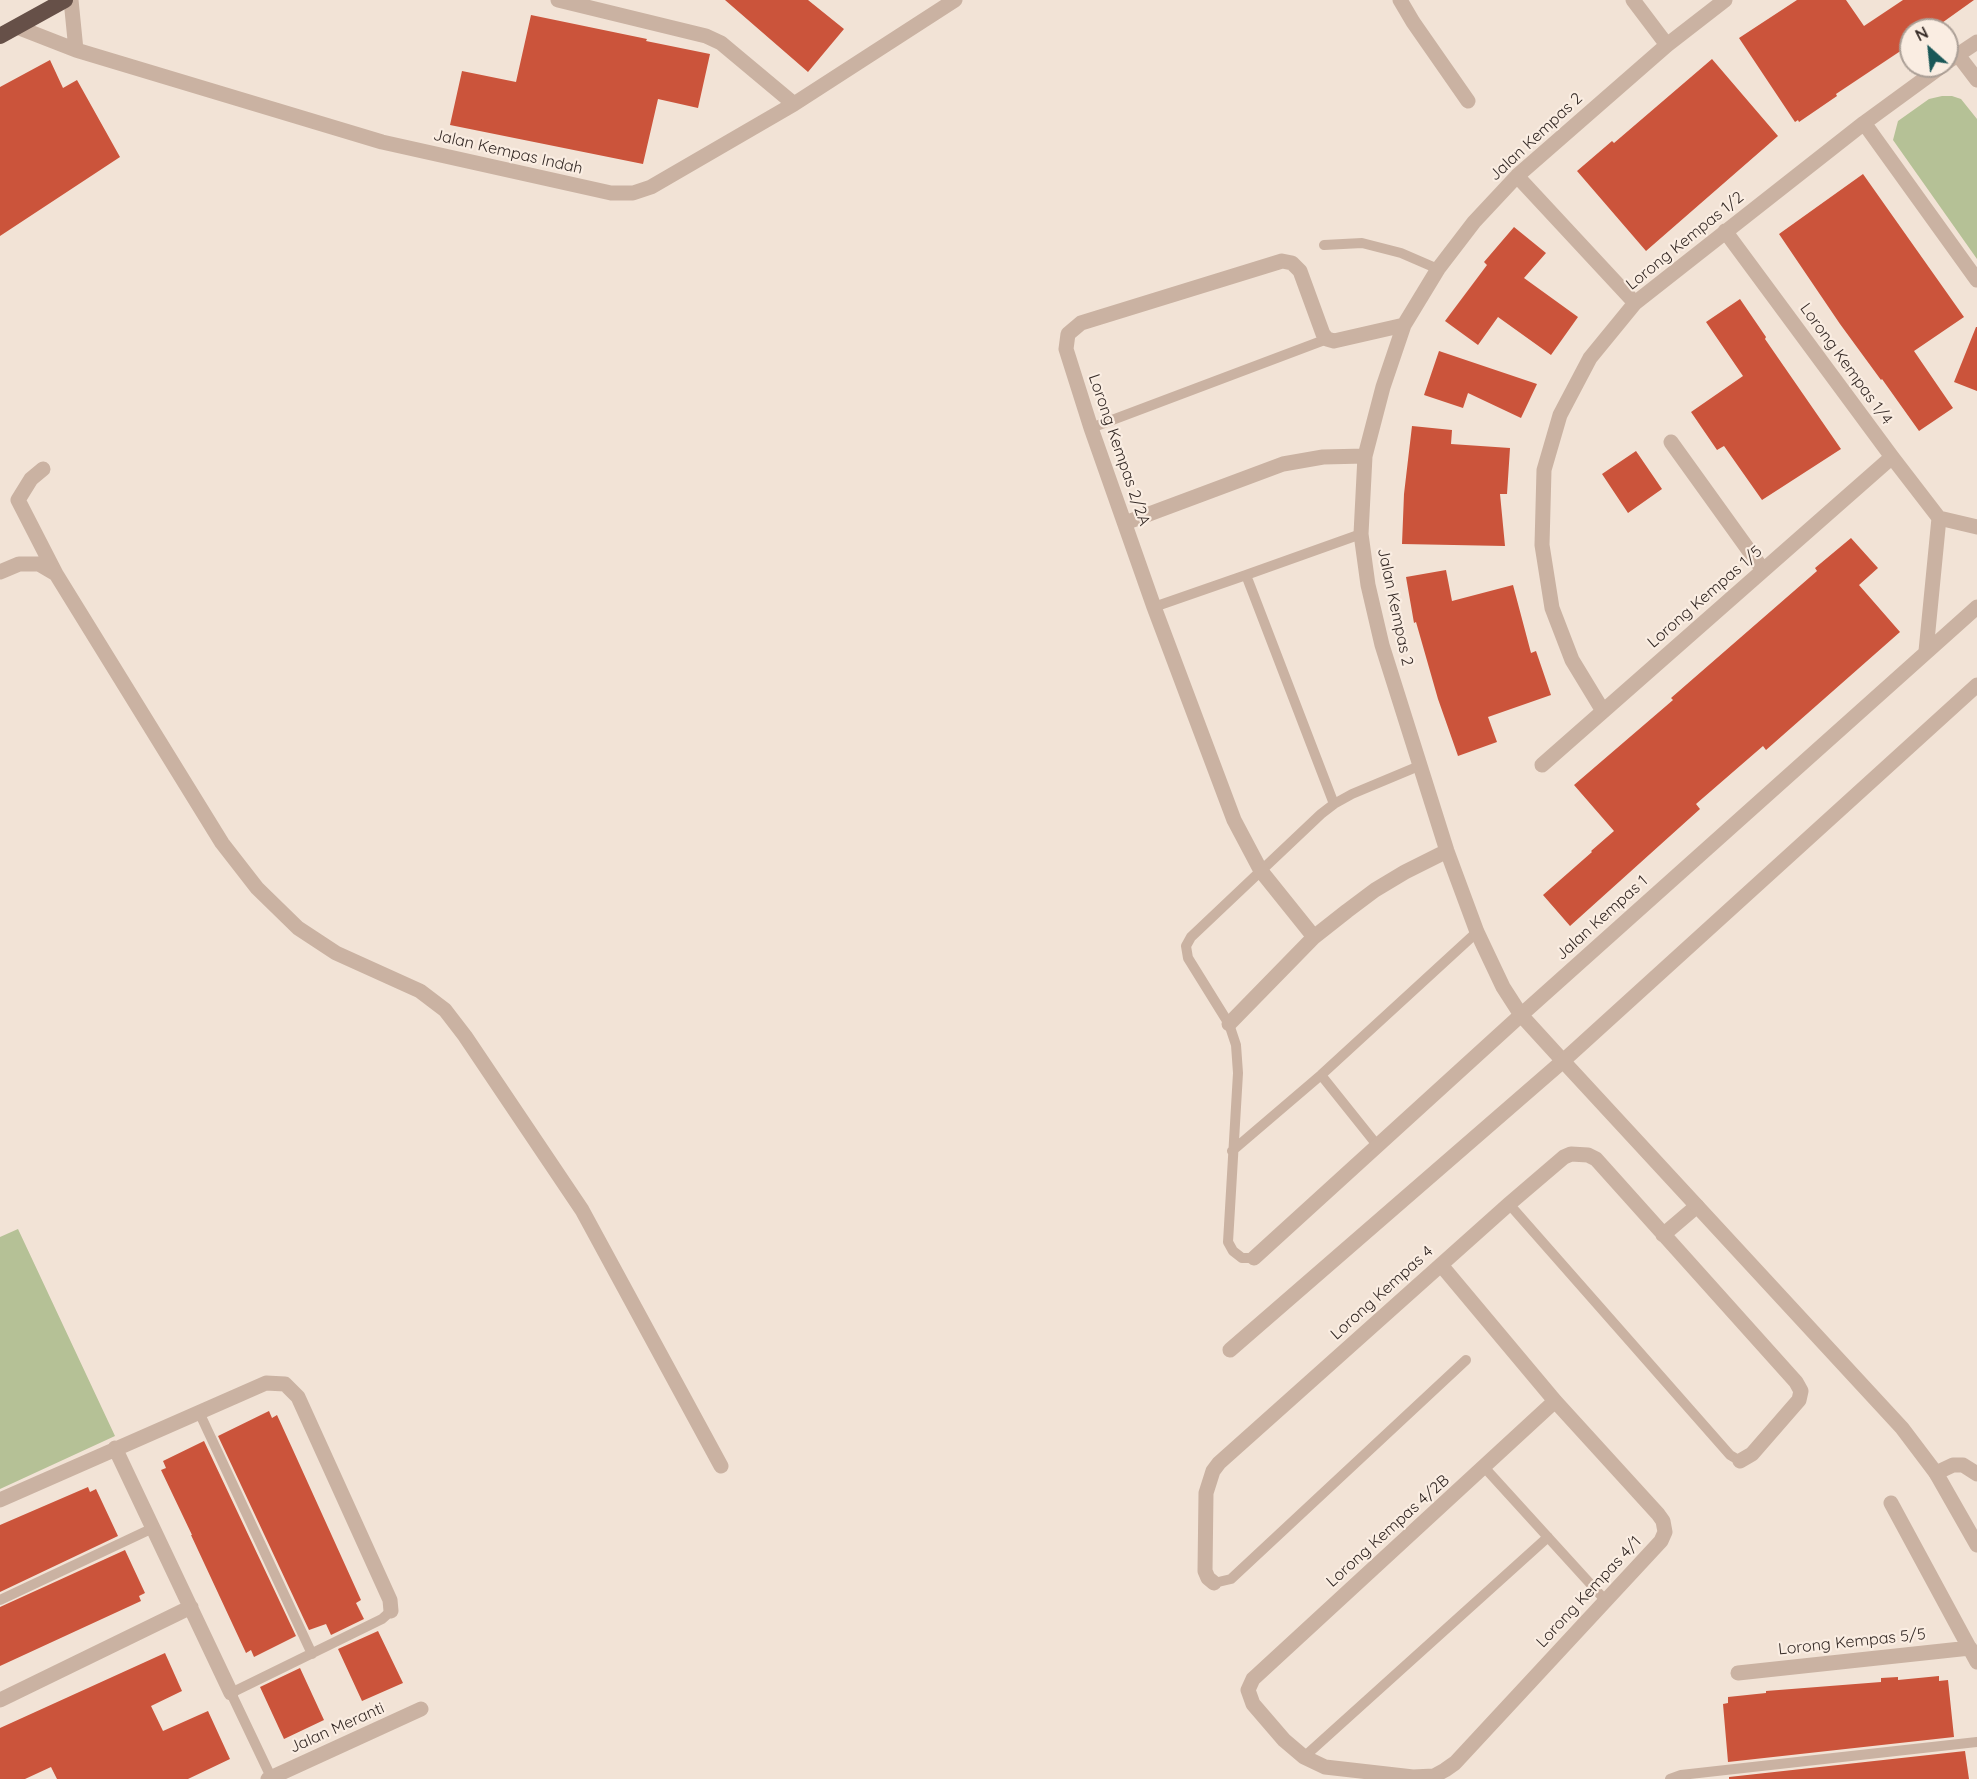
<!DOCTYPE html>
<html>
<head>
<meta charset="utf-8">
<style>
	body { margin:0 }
	#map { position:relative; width:1977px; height:1779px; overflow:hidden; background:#f2e3d6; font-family:Quicksand,sans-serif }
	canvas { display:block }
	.north { position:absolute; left:1899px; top:18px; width:60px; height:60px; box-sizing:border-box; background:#faede2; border:2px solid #ab9f96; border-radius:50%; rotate:333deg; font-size:16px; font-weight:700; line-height:24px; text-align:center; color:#342925 }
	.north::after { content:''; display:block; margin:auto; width:21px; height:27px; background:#195757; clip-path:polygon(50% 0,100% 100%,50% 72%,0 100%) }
</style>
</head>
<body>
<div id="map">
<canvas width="1977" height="1779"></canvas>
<div class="north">N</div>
</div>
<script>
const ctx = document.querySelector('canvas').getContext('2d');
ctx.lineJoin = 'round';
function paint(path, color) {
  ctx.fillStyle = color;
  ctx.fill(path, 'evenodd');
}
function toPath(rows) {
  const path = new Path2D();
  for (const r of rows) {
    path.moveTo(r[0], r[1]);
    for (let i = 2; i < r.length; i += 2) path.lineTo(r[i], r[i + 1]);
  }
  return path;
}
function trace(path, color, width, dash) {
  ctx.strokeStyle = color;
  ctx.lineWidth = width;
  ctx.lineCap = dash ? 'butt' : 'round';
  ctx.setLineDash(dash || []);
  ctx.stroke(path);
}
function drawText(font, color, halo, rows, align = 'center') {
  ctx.font = font + ' Quicksand,sans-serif';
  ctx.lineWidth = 4.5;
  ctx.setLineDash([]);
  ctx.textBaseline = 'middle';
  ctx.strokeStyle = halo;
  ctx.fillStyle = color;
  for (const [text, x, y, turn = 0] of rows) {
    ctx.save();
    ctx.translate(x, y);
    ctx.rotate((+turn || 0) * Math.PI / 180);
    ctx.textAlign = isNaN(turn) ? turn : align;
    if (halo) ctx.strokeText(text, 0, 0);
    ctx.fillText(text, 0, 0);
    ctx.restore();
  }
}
paint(toPath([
	[1942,96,1952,96,1961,99,1977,119,1977,259,1893,140,1898,121,1929,99],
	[18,1229,115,1436,0,1489,0,1237]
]), '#b5c196');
paint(toPath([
	[725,0,808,0,844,29,808,72],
	[1797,0,1846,0,1864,26,1903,0,1974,0,1932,30,1911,30,1911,44,1836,94,1837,96,1799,122,1798,120,1795,122,1739,38],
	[531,15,647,39,646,41,710,54,698,108,658,99,643,164,450,125,462,71,516,82],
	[1712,59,1778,136,1646,251,1577,171,1612,141,1614,143],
	[50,60,63,88,77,80,120,157,0,236,0,87],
	[1863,174,1964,317,1914,351,1953,408,1919,431,1882,379,1881,380,1840,324,1779,234],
	[1514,227,1546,253,1524,278,1578,317,1551,355,1498,317,1478,345,1445,321,1487,265,1484,262],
	[1740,299,1766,337,1765,339,1841,449,1762,500,1724,446,1717,450,1691,412,1743,376,1706,322],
	[1976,327,1977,327,1977,391,1954,382],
	[1439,351,1537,384,1521,418,1468,393,1463,408,1424,395],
	[1412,426,1452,430,1451,444,1510,448,1507,494,1500,494,1505,546,1402,544,1404,494],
	[1636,451,1662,489,1628,513,1602,474],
	[1851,538,1878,568,1859,585,1900,632,1766,750,1763,746,1696,804,1700,809,1570,926,1543,895,1592,852,1591,851,1614,831,1574,785,1673,700,1671,698,1817,571,1815,568],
	[1446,570,1452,601,1513,585,1531,653,1536,651,1551,695,1488,717,1497,742,1458,756,1438,699,1416,622,1414,623,1406,577],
	[269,1411,272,1418,277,1415,293,1450,361,1600,356,1603,364,1619,331,1635,326,1624,309,1630,218,1436],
	[204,1441,296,1636,254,1657,251,1650,246,1653,191,1535,192,1535,161,1470,166,1468,163,1461],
	[88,1487,90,1492,96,1489,118,1536,0,1592,0,1525],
	[125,1550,145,1593,139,1596,141,1601,0,1666,0,1607],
	[378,1631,403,1683,362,1701,338,1649],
	[165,1653,182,1691,151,1706,163,1731,208,1711,230,1759,188,1779,57,1779,51,1767,25,1779,0,1779,0,1728],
	[300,1668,324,1720,284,1739,260,1687],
	[1939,1676,1939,1681,1948,1680,1954,1737,1728,1762,1723,1704,1728,1703,1728,1697,1766,1693,1766,1691,1881,1682,1881,1678,1898,1677,1898,1680],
	[1965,1751,1969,1779,1729,1779,1729,1777]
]), '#cb543b');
trace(toPath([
	[1324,245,1362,243,1401,253,1438,269],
	[1091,428,1327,339],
	[1246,575,1361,534],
	[1154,607,1246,575,1334,804],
	[1321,1075,1377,1145],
	[1232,1151,1321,1075,1477,932],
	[1509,1204,1730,1455,1740,1461],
	[1254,1258,1242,1258,1233,1251,1228,1242,1238,1073,1236,1045,1229,1024,1188,958,1186,946,1191,937,1321,814,1334,804,1352,794,1419,766],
	[199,1412,312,1654],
	[1484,1467,1606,1601],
	[1214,1583,1231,1579,1466,1360],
	[0,1600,153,1528],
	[1304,1757,1548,1537],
	[271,1777,231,1693,382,1619,391,1611],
	[1670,1779,1681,1775,1977,1742]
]), '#cab2a2', 10);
trace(toPath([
	[71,0,76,50],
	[558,0,706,36,721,43,794,104],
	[1400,0,1413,22,1468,101],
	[1633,0,1667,45],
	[17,27,76,50,382,142,611,193,633,193,651,187,794,104,955,0],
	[1958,55,1977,80],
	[1947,62,1977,42],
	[1864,123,1977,280],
	[1517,176,1635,303],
	[1725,231,1892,457,1939,518,1977,527],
	[1671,442,1763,570],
	[43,469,31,479,18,500,56,574],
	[1125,523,1283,464,1323,457,1365,456],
	[0,572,19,564,39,564,56,574,222,843,257,888,298,928,336,953,420,991,445,1010,465,1036,582,1210,721,1466],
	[1926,651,1939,518],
	[1603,711,1572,660,1552,608,1542,545,1544,470,1560,415,1590,358,1635,303,1864,123,1942,66],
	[1542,765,1892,457],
	[1314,937,1261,871,1234,820,1154,607,1091,428,1066,349,1068,334,1081,323,1282,261,1292,263,1300,271,1323,334,1327,339,1334,341,1404,325],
	[1229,1024,1314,937,1347,911,1375,890,1405,872,1447,851],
	[1563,1061,1521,1015,1503,987,1477,932,1447,851,1382,645,1368,585,1361,534,1365,456,1383,387,1404,325,1438,269,1474,222,1517,176,1667,45,1725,0],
	[1663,1235,1697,1206],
	[1254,1258,1521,1015,1977,607],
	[1441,1265,1555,1401,1658,1514,1663,1521,1665,1532,1661,1541,1455,1763,1445,1770,1434,1776,1413,1777,1325,1767,1304,1757,1284,1740,1253,1704,1248,1690,1253,1679,1555,1401],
	[115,1448,231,1693],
	[1936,1473,1953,1465,1963,1465,1977,1474],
	[0,1500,266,1383,285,1384,298,1397,390,1600,391,1611],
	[1891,1503,1977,1662],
	[1214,1583,1208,1578,1205,1571,1206,1493,1213,1471,1219,1463,1509,1204,1564,1157,1571,1154,1588,1155,1596,1159,1796,1382,1801,1391,1799,1400,1752,1454,1740,1461],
	[1738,1673,1970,1648],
	[0,1700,191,1607],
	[268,1779,421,1709]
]), '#cab2a2', 15);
trace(toPath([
	[1563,1061,1902,1428,1936,1473,1977,1545],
	[1230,1350,1563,1061,1977,685]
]), '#cab2a2', 15);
trace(toPath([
	[0,36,65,0]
]), '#665048', 16);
drawText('16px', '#342925', '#faede2', [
	["Jalan Kempas 2",1536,137,-43],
	["Jalan Kempas Indah",508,152,13],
	["Lorong Kempas 1/2",1685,241,-39],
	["Lorong Kempas 1/4",1846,364,54],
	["Lorong Kempas 2/2A",1119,450,71],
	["Lorong Kempas 1/5",1705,597,-41],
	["Jalan Kempas 2",1395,607,78],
	["Jalan Kempas 1",1602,918,-42],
	["Lorong Kempas 4",1382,1293,-42],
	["Lorong Kempas 4/2B",1388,1531,-42],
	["Lorong Kempas 4/1",1589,1592,-47],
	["Lorong Kempas 5/5",1852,1642,-6],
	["Jalan Meranti",337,1728,-24]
]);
</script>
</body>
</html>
